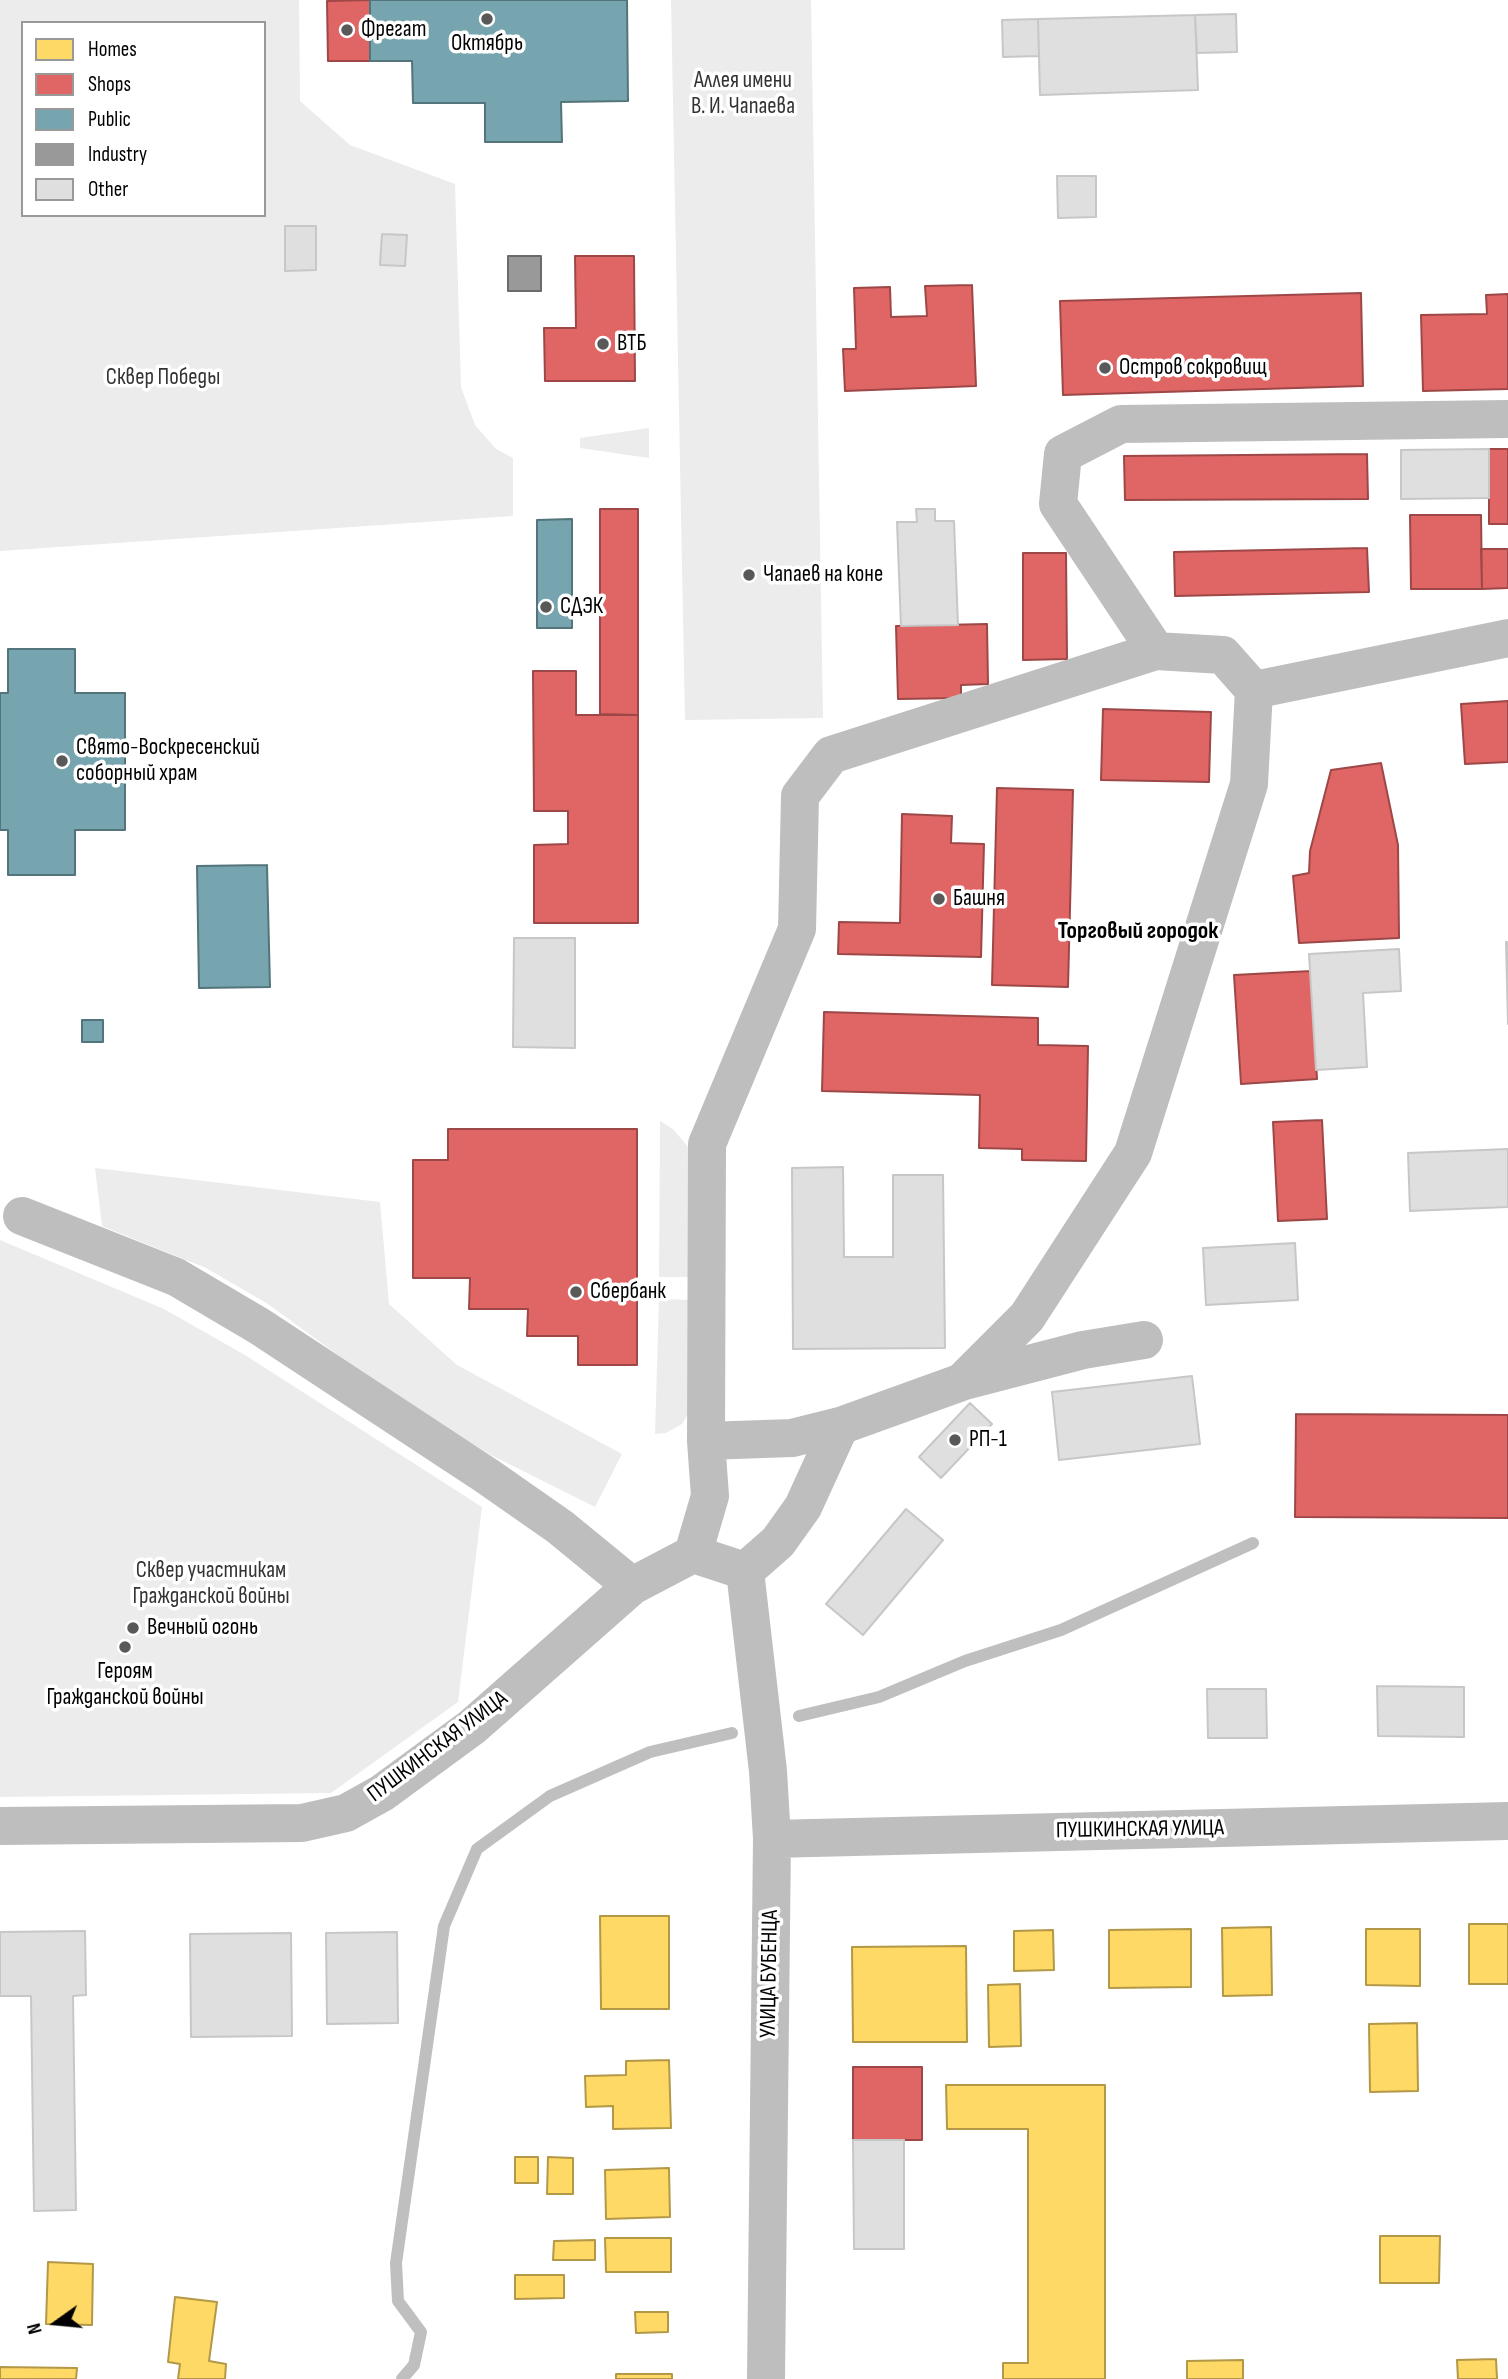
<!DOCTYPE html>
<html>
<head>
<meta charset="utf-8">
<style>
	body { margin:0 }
	#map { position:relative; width:1508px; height:2379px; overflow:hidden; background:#fff; font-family:"Sofia Sans Condensed",sans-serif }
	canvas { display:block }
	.legend { position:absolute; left:21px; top:21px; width:245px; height:196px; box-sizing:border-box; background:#fff; border:2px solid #999; margin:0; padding:9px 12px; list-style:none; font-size:21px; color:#000 }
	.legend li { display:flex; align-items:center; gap:14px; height:35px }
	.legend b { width:35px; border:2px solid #999 }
	.north { position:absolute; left:21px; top:2288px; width:70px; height:70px; -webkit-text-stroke:5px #fff; paint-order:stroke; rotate:255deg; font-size:19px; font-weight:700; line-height:28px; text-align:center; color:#000 }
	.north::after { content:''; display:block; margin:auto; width:24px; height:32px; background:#000; clip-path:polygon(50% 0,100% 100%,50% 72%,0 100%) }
</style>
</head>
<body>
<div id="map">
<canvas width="1508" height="2379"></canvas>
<ul class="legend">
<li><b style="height:19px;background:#ffd966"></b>Homes</li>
<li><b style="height:19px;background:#e06666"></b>Shops</li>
<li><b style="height:19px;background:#76a5af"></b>Public</li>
<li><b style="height:19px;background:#999"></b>Industry</li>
<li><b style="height:19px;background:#dfdfdf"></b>Other</li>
</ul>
<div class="north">N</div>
</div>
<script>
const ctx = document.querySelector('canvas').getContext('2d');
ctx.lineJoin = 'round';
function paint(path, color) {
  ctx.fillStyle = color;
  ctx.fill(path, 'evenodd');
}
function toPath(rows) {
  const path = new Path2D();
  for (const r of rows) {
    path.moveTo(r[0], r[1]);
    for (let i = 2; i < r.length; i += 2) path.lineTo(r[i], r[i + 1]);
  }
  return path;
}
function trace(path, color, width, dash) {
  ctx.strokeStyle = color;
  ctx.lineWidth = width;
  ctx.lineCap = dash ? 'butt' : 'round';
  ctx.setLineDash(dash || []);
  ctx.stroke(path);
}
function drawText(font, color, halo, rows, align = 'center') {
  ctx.font = font + ' "Sofia Sans Condensed",sans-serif';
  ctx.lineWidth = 7;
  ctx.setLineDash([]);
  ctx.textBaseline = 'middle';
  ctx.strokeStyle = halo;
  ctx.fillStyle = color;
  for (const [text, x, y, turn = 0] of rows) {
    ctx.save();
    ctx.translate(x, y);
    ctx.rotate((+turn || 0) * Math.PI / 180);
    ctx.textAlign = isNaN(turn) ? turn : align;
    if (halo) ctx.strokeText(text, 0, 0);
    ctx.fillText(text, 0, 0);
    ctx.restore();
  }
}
paint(toPath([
	[0,0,299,0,300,101,350,145,455,184,461,387,475,425,496,449,513,458,513,516,0,551],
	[23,23,264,23,264,215,23,215],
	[671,0,811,0,823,718,685,720],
	[649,428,649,458,580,448,580,438],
	[660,1121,673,1129,689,1148,690,1277,659,1277],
	[95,1168,380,1202,389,1304,457,1365,622,1454,595,1507,489,1454,394,1396,268,1304,206,1268,102,1226],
	[0,1240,164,1309,245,1355,482,1507,458,1702,331,1793,0,1797],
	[659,1299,691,1300,688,1414,682,1424,666,1433,655,1434]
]), '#ececec');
const homes = toPath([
	[600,1916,669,1916,669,2009,601,2009,600,1916],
	[1469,1924,1508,1924,1508,1984,1469,1984,1469,1924],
	[1271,1927,1272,1995,1223,1996,1222,1928,1271,1927],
	[1191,1929,1191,1987,1109,1988,1109,1930,1191,1929],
	[1366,1929,1420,1929,1420,1986,1366,1985,1366,1929],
	[1053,1930,1054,1970,1014,1971,1014,1931,1053,1930],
	[966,1946,967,2042,853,2042,852,1947,966,1946],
	[1020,1984,1021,2046,989,2047,988,1985,1020,1984],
	[1417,2023,1418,2091,1370,2092,1369,2024,1417,2023],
	[669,2060,671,2128,613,2129,613,2106,586,2107,585,2076,626,2075,626,2061,669,2060],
	[946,2085,1105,2085,1105,2379,1003,2379,1003,2363,1028,2363,1028,2129,947,2129,946,2085],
	[515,2157,538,2157,538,2183,515,2183,515,2157],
	[548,2157,573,2158,573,2194,547,2194,548,2157],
	[669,2168,670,2217,606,2219,605,2170,669,2168],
	[1380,2236,1440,2236,1439,2283,1380,2283,1380,2236],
	[605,2238,671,2238,671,2272,606,2272,605,2238],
	[595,2240,595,2260,553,2260,554,2241,595,2240],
	[48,2262,93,2264,92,2325,46,2324,48,2262],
	[515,2275,564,2275,564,2298,515,2299,515,2275],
	[175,2297,217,2302,209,2361,226,2364,225,2379,178,2379,180,2364,168,2362,175,2297],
	[635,2312,668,2312,668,2332,636,2333,635,2312],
	[1496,2359,1497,2379,1458,2379,1457,2360,1496,2359],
	[1243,2360,1243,2379,1187,2379,1187,2361,1243,2360],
	[0,2367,77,2368,76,2379,0,2379,0,2367],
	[616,2374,672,2374,672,2379,616,2379,616,2374]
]);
paint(homes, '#ffd966');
trace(homes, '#b29847', 2);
const shops = toPath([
	[370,0,370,61,328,61,327,1,370,0],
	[575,256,634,256,635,381,545,381,544,328,576,328,575,256],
	[972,285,976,386,845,391,843,349,856,349,854,288,890,287,891,317,927,316,925,286,972,285],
	[1361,293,1363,386,1063,395,1060,301,1361,293],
	[1508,294,1508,389,1423,391,1421,315,1487,314,1486,295,1508,294],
	[1489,449,1508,449,1508,524,1489,524,1489,449],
	[1367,454,1368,499,1125,500,1124,456,1367,454],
	[600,509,638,509,638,715,600,714,600,509],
	[1410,515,1481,515,1482,589,1411,589,1410,515],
	[1367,548,1369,592,1175,596,1174,552,1367,548],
	[1481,549,1508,549,1508,588,1482,589,1481,549],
	[1023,553,1066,553,1067,659,1023,660,1023,553],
	[987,624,988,684,961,685,961,698,898,699,896,626,987,624],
	[533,671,576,671,576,715,638,715,638,923,534,923,534,845,568,844,568,811,534,811,533,671],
	[1508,701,1508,762,1465,764,1461,704,1508,701],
	[1103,709,1211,712,1209,782,1101,780,1103,709],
	[1381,763,1398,845,1399,938,1299,943,1293,876,1309,873,1310,851,1331,770,1381,763],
	[997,788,1073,790,1068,987,992,985,997,788],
	[902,814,952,816,951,843,984,844,981,957,838,954,839,922,900,923,902,814],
	[1311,971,1317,1079,1241,1084,1234,975,1311,971],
	[824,1012,1038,1018,1038,1045,1088,1046,1086,1161,1022,1160,1022,1149,979,1148,980,1095,822,1091,824,1012],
	[1322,1120,1327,1219,1278,1221,1273,1122,1322,1120],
	[448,1129,637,1129,637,1365,578,1365,578,1336,527,1336,528,1309,469,1309,470,1278,413,1278,413,1160,448,1160,448,1129],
	[1296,1414,1508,1415,1508,1518,1295,1517,1296,1414],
	[853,2067,922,2067,922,2140,853,2140,853,2067]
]);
paint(shops, '#e06666');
trace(shops, '#9d4747', 2);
const public = toPath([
	[370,0,627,0,628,101,561,102,562,142,485,142,485,103,413,103,412,61,370,61,370,0],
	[572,519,572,628,537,628,537,520,572,519],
	[8,649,75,649,75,693,125,693,125,830,75,830,75,875,8,875,8,830,0,830,0,693,8,693,8,649],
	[267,865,270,987,199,988,197,866,267,865],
	[82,1020,103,1020,103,1042,82,1042,82,1020]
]);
paint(public, '#76a5af');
trace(public, '#53747a', 2);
const industry = toPath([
	[508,256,541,256,541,291,508,291,508,256]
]);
paint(industry, '#999');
trace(industry, '#6b6b6b', 2);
trace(toPath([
	[799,1716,879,1697,965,1661,1061,1630,1253,1543],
	[402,2379,414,2365,421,2332,398,2301,396,2263,444,1926,477,1849,550,1796,650,1752,732,1733]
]), '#bfbfbf', 12);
const building = toPath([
	[1236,14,1237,52,1197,53,1195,15,1236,14],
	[1195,15,1198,90,1040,95,1038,19,1195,15],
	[1038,19,1039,56,1003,57,1002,20,1038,19],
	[1057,176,1096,176,1096,217,1058,218,1057,176],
	[285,226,316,226,316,270,285,271,285,226],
	[382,234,407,235,405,266,380,265,382,234],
	[1489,449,1489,498,1401,499,1401,450,1489,449],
	[916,509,935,509,935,521,954,521,958,625,901,626,897,522,917,522,916,509],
	[514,938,575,938,575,1048,513,1047,514,938],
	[1506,942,1508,942,1508,1024,1506,942],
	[1399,949,1401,991,1363,993,1367,1067,1316,1070,1309,954,1399,949],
	[1508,1149,1508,1207,1410,1211,1408,1153,1508,1149],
	[843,1167,844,1257,893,1257,893,1175,943,1175,945,1348,793,1349,792,1168,843,1167],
	[1295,1243,1298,1300,1206,1305,1203,1248,1295,1243],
	[1192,1376,1200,1444,1059,1460,1052,1392,1192,1376],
	[970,1403,992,1424,941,1478,919,1457,970,1403],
	[906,1509,943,1540,863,1635,826,1604,906,1509],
	[1377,1686,1464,1687,1464,1737,1378,1736,1377,1686],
	[1207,1689,1266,1689,1267,1738,1208,1738,1207,1689],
	[85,1931,86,1995,73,1996,76,2210,34,2211,31,1996,0,1996,0,1932,85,1931],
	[397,1932,398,2023,327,2024,326,1933,397,1932],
	[291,1933,292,2036,191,2037,190,1934,291,1933],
	[853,2140,904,2140,904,2249,854,2249,853,2140]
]);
paint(building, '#dfdfdf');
trace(building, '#c7c7c7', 2);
trace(toPath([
	[1156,651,1058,504,1063,454,1121,424,1508,419],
	[1254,690,1508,638],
	[22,1216,176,1277,259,1326,487,1476,560,1527,632,1586],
	[964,1381,1083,1350,1144,1340],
	[706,1441,792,1438,840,1426],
	[693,1554,710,1496,706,1441,707,1144,797,929,800,796,831,755,1156,651,1223,655,1254,690,1249,784,1133,1153,1027,1317,962,1382,840,1426,803,1507,778,1542,745,1571],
	[745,1571,768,1771,772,1839,766,2379],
	[0,1826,302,1823,346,1813,382,1793,472,1727,632,1586,693,1554,745,1571],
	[772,1839,1508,1821]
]), '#bebebe', 38);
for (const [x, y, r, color] of [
	[487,19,7,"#595959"],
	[347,30,7,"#595959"],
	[603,344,7,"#595959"],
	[1105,368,7,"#595959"],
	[749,575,7,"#595959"],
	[546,607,7,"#595959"],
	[62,761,7,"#595959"],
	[939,899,7,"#595959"],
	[576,1292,7,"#595959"],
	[955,1440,7,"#595959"],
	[133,1628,7,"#595959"],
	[125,1647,7,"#595959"]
]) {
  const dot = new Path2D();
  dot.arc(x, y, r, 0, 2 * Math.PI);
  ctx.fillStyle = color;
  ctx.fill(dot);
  trace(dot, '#fff', 2.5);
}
drawText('23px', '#000', '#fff', [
	["Фрегат",361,30],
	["Октябрь",487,44,"center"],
	["ВТБ",617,344],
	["Остров сокровищ",1119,368],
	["Чапаев на коне",763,575],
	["СДЭК",560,607],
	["Свято-Воскресенский",76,748],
	["соборный храм",76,774],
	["Башня",953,899],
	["Сбербанк",590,1292],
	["РП-1",969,1440],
	["Вечный огонь",147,1628],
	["Героям",125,1672,"center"],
	["Гражданской войны",125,1698,"center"]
], 'left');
drawText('23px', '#333', '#fff', [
	["Аллея имени",743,81],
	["В. И. Чапаева",743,107],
	["Сквер Победы",163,378],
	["Сквер участникам",211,1571],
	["Гражданской войны",211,1597]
]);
drawText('23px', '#000', '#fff', [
	["ПУШКИНСКАЯ УЛИЦА",438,1747,-37],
	["ПУШКИНСКАЯ УЛИЦА",1140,1830,-1],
	["УЛИЦА БУБЕНЦА",770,1974,-89]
]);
drawText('bold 24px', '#000', '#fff', [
	["Торговый городок",1138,932]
]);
</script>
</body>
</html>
